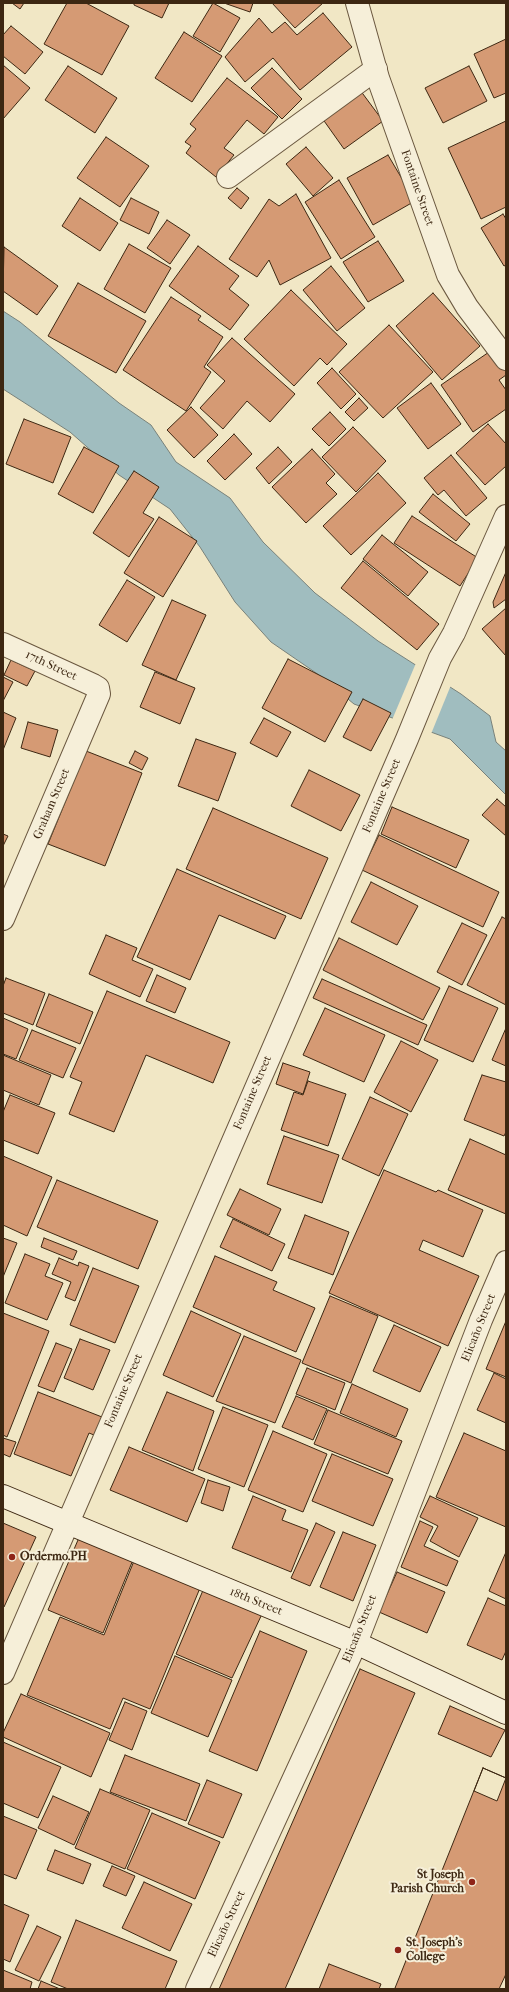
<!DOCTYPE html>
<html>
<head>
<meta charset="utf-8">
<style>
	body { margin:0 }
	#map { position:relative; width:509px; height:1992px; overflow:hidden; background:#f1e7c5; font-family:"IM FELL French Canon",serif }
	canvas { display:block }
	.frame { position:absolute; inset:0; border:4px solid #3d2712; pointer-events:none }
</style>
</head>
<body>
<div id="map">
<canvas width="509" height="1992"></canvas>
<div class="frame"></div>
</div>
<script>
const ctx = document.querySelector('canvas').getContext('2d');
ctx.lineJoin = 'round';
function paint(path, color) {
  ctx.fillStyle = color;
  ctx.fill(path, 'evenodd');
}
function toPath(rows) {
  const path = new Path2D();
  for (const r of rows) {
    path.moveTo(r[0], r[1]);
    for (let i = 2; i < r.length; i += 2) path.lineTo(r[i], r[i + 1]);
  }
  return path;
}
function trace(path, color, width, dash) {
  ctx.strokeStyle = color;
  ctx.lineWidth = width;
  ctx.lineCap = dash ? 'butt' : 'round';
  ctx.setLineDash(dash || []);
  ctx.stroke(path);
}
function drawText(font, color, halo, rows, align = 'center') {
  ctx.font = font + ' "IM FELL French Canon",serif';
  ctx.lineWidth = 4;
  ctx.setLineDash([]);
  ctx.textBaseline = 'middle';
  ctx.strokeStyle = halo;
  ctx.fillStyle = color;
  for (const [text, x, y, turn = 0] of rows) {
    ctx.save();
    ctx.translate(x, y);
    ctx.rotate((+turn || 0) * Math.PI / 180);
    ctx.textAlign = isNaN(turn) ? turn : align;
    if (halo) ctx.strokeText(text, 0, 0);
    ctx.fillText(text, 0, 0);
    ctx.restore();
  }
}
const water = toPath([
	[3,311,20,322,119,403,151,425,176,462,230,498,263,542,315,593,378,641,461,694,490,716,496,742,506,751,506,795,450,739,354,704,319,675,271,642,235,602,200,547,170,509,119,475,70,432,3,389,3,311]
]);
paint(water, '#a0bdbf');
trace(water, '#78817a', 1);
paint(toPath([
	[416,663,451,685,431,734,392,720]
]), '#f1e7c5');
const building = toPath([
	[12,3,24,3,20,9,12,3],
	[67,3,86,3,129,26,102,75,44,44,67,3],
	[134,3,169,3,162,18,134,5,134,3],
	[213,3,240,18,220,52,193,36,213,3],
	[224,3,253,3,250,12,224,3],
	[272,3,323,3,295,28,272,3],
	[323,13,352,47,300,90,273,58,245,82,225,57,259,18,272,33,285,22,297,35,323,13],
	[11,26,43,52,25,74,3,56,3,35,11,26],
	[184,32,222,56,192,102,155,78,184,32],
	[506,39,506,93,494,98,474,54,506,39],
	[3,65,30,88,3,119,3,65],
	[68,66,117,98,95,133,45,100,68,66],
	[469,66,487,101,443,123,425,88,469,66],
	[272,68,302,99,282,119,251,88,272,68],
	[227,78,278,117,264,134,247,120,224,148,234,155,216,177,186,153,191,146,185,142,196,129,190,124,227,78],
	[360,90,383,121,344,149,322,118,360,90],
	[506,121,506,207,481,219,448,148,506,121],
	[106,137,149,166,120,207,77,178,106,137],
	[306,147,333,178,313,196,286,164,306,147],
	[388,155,415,201,373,225,347,178,388,155],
	[339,180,375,237,341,259,305,202,339,180],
	[237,188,249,198,241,209,228,198,237,188],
	[296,194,331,258,280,285,269,260,257,277,229,259,269,199,279,206,296,194],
	[80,198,118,223,100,251,62,226,80,198],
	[131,198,159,212,149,234,120,220,131,198],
	[503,214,506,219,506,265,504,266,481,228,503,214],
	[167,220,190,235,170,264,147,248,167,220],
	[378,241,404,281,368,302,343,262,378,241],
	[129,244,171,268,145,313,104,289,129,244],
	[198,246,239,276,229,289,249,305,230,330,169,286,198,246],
	[4,247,58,286,37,315,3,291,4,247],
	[331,266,365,308,337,331,303,290,331,266],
	[78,283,146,321,116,373,48,336,78,283],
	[291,290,347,344,327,365,320,358,294,386,244,339,291,290],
	[433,293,480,346,442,380,396,326,433,293],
	[171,297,201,316,198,320,223,337,204,367,211,372,186,411,123,370,171,297],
	[389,325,433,372,383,418,339,372,389,325],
	[232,338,295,394,270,422,247,401,223,429,200,408,225,381,207,365,232,338],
	[492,350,506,369,506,375,499,380,506,390,506,409,473,432,441,385,492,350],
	[332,368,356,394,341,409,317,383,332,368],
	[431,383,461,424,428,449,397,408,431,383],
	[359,398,368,408,354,421,345,412,359,398],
	[191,407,218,435,194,458,167,430,191,407],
	[330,412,346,429,329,446,312,429,330,412],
	[24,419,71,437,53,483,6,464,24,419],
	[488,424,506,444,506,466,485,485,456,453,488,424],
	[353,427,386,461,356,492,322,457,353,427],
	[234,434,252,454,225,480,207,461,234,434],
	[84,447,119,466,93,513,58,494,84,447],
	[278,447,292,462,269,484,256,468,278,447],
	[312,449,335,474,326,483,337,494,306,523,272,487,312,449],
	[451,455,487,498,466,516,444,490,438,495,424,478,451,455],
	[134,471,159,487,143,513,154,519,129,557,93,533,134,471],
	[378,473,406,503,351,555,323,526,378,473],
	[433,494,470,524,456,541,419,512,433,494],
	[412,516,478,558,460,586,394,543,412,516],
	[159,517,197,541,163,597,124,573,159,517],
	[382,535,428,572,408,596,363,559,382,535],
	[363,561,439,624,417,650,341,588,363,561],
	[506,572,506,599,494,608,493,602,506,572],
	[127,580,155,597,127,642,99,625,127,580],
	[172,600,206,615,176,680,142,665,172,600],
	[506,608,506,656,482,629,506,608],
	[288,659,352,692,325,742,262,708,288,659],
	[11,660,35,671,27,686,4,675,11,660],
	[155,672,195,688,180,724,140,707,155,672],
	[3,677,13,682,3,701,3,677],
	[363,699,391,713,371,751,343,737,363,699],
	[3,712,16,718,3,750,3,712],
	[264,718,291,732,277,757,250,743,264,718],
	[28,722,58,730,50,757,21,748,28,722],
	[196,739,236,753,218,801,178,786,196,739],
	[86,751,142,773,105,866,48,844,86,751],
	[135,751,148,758,142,770,129,763,135,751],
	[309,770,360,795,341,831,291,806,309,770],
	[497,799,506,807,506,836,482,815,497,799],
	[392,807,469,840,456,868,381,834,392,807],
	[213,808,328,858,301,919,186,869,213,808],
	[3,834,8,836,3,846,3,834],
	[379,835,499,892,483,927,362,870,379,835],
	[177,869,286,916,275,939,219,915,190,980,137,957,177,869],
	[371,882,418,906,397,945,351,922,371,882],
	[502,917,506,919,506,1005,467,985,502,917],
	[462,923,487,935,462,985,437,972,462,923],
	[106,935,137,948,132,960,153,969,140,997,89,974,106,935],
	[339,938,440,988,423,1020,323,970,339,938],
	[157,975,186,988,175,1013,146,1001,157,975],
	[6,978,45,993,33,1025,3,1013,3,986,6,978],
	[322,979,427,1025,418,1045,313,998,322,979],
	[449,986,498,1008,473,1062,424,1040,449,986],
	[107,991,230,1042,213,1083,146,1055,114,1132,69,1114,82,1082,70,1077,107,991],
	[49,994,93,1012,80,1044,36,1026,49,994],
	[325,1008,385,1035,364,1082,303,1055,325,1008],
	[3,1018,28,1029,16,1059,3,1054,3,1018],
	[506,1028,506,1066,492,1060,506,1028],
	[32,1030,76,1048,63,1078,19,1060,32,1030],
	[401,1041,438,1060,411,1112,374,1092,401,1041],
	[3,1055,51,1075,39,1105,3,1090,3,1055],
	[283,1063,310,1072,303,1094,276,1084,283,1063],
	[482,1075,506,1082,506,1132,504,1136,464,1120,482,1075],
	[308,1081,346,1094,328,1146,281,1130,294,1092,303,1095,308,1081],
	[10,1095,55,1113,38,1154,3,1140,3,1112,10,1095],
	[370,1097,408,1114,379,1176,342,1159,370,1097],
	[284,1136,339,1155,322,1203,267,1184,284,1136],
	[470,1139,506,1155,506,1214,448,1190,470,1139],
	[3,1156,52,1177,27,1236,3,1225,3,1156],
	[384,1170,436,1192,438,1190,483,1210,463,1257,423,1240,419,1250,479,1276,448,1346,329,1293,384,1170],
	[57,1180,158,1221,138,1269,37,1227,57,1180],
	[240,1189,281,1209,269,1235,227,1215,240,1189],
	[305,1215,349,1232,333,1275,288,1258,305,1215],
	[233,1219,285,1244,272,1271,220,1247,233,1219],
	[3,1238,17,1243,3,1277,3,1238],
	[44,1238,77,1251,73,1260,41,1247,44,1238],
	[25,1254,50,1264,45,1276,63,1283,47,1320,5,1303,25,1254],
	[215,1256,277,1282,273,1290,315,1308,296,1352,193,1307,215,1256],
	[59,1258,78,1266,79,1262,89,1266,75,1301,65,1297,71,1282,52,1274,59,1258],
	[93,1268,139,1286,115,1343,70,1325,93,1268],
	[330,1296,378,1316,351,1383,302,1363,330,1296],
	[191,1311,241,1334,213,1397,163,1375,191,1311],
	[3,1313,49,1331,7,1437,3,1435,3,1313],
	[506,1321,506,1377,486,1369,506,1321],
	[394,1325,441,1347,420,1392,373,1371,394,1325],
	[244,1336,301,1360,275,1423,216,1401,244,1336],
	[80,1339,110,1350,93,1390,64,1378,80,1339],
	[56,1343,72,1349,54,1392,38,1386,56,1343],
	[307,1368,345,1383,335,1410,296,1394,307,1368],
	[494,1373,506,1379,506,1423,477,1410,494,1373],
	[352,1384,408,1409,396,1437,340,1413,352,1384],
	[38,1392,102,1417,94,1435,89,1433,71,1476,14,1454,38,1392],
	[167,1392,214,1411,193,1471,142,1450,167,1392],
	[296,1396,327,1409,313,1440,282,1427,296,1396],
	[223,1407,268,1425,244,1487,198,1469,223,1407],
	[328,1410,402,1441,388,1474,314,1444,328,1410],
	[273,1431,327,1454,303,1512,248,1490,273,1431],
	[464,1433,506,1451,506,1527,436,1497,464,1433],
	[3,1438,16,1442,10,1457,3,1454,3,1438],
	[129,1447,205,1479,187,1522,110,1490,129,1447],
	[332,1454,393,1479,373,1526,312,1501,332,1454],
	[208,1480,230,1487,223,1511,201,1503,208,1480],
	[253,1496,286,1510,282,1520,308,1530,291,1572,232,1548,253,1496],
	[430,1496,478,1518,459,1557,430,1541,438,1526,420,1517,430,1496],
	[420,1521,433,1527,424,1546,458,1561,447,1586,401,1567,420,1521],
	[3,1523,36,1537,4,1607,3,1607,3,1523],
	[316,1523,335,1532,310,1586,291,1578,316,1523],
	[343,1532,376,1545,353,1601,320,1587,343,1532],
	[81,1533,135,1555,103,1633,48,1610,81,1533],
	[506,1552,506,1599,489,1591,506,1552],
	[134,1561,200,1588,150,1709,123,1698,110,1729,27,1695,60,1617,104,1635,134,1561],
	[397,1572,445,1592,427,1633,379,1612,397,1572],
	[204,1588,262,1614,232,1678,176,1654,204,1588],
	[488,1598,506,1606,506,1651,502,1660,467,1645,488,1598],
	[260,1631,307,1651,257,1771,209,1751,260,1631],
	[175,1656,232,1680,208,1737,151,1713,175,1656],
	[360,1669,415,1693,285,1989,219,1989,360,1669],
	[21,1694,110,1733,91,1777,3,1737,3,1733,21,1694],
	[125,1702,147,1711,132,1750,109,1740,125,1702],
	[450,1706,505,1730,491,1757,438,1734,450,1706],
	[3,1742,61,1767,38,1818,3,1803,3,1742],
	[125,1755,200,1784,186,1821,110,1792,125,1755],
	[483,1768,506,1778,506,1974,499,1989,398,1989,395,1988,483,1768],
	[483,1768,506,1778,497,1801,474,1791,483,1768],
	[207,1780,242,1794,223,1838,188,1824,207,1780],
	[100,1789,150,1810,125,1869,75,1848,100,1789],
	[53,1796,89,1812,74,1845,38,1828,53,1796],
	[152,1813,220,1842,195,1899,127,1869,152,1813],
	[3,1816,37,1830,16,1879,3,1874,3,1816],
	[55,1850,91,1864,83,1884,47,1870,55,1850],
	[112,1866,135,1876,126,1896,103,1886,112,1866],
	[144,1882,192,1904,170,1951,122,1928,144,1882],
	[3,1904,29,1915,10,1962,3,1959,3,1904],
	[76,1920,177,1961,165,1989,68,1989,51,1982,76,1920],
	[37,1926,61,1937,39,1981,15,1970,37,1926],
	[329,1964,381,1984,379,1989,319,1989,329,1964],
	[3,1970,32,1982,30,1989,3,1989,3,1970],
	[41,1981,60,1989,38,1989,41,1981]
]);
paint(building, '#d59a74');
trace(building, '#3d2712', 1);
const minor = toPath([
	[228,177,376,69],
	[3,644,93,685,98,688,99,694,3,919],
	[356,1643,481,1320,506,1262]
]);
const tertiary = toPath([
	[357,3,378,78,448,275,467,307,506,359],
	[3,1673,407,739,440,658,454,633,506,516],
	[197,1989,356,1643]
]);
const secondary = toPath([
	[3,1496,356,1643,506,1713]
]);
trace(minor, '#6a573f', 24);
trace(tertiary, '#6a573f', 24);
trace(secondary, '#3d2712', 24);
trace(minor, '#f6efd9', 22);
trace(tertiary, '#f6efd9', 22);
trace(secondary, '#f6efd9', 22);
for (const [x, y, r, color] of [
	[12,1557,4,"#8f2418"],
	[472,1882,4,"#8f2418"],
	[398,1950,4,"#8f2418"]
]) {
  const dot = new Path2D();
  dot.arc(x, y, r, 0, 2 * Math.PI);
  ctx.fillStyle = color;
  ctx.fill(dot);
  trace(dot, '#f6efd9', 1.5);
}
drawText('12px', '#3d2712', '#f6efd9', [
	["Fontaine Street",417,188,71],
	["17th Street",51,666,25],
	["Fontaine Street",382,796,-67],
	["Graham Street",52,804,-67],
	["Fontaine Street",253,1093,-67],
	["Elicaño Street",479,1328,-68],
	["Fontaine Street",124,1391,-67],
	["18th Street",256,1602,22],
	["Elicaño Street",360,1629,-68],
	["Elicaño Street",227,1924,-65]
]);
drawText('bold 12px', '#3d2712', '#f6efd9', [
	["Ordermo.PH",20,1557],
	["St Joseph",464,1875,"right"],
	["Parish Church",464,1889,"right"],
	["St. Joseph's",406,1943],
	["College",406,1957]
], 'left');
</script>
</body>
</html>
